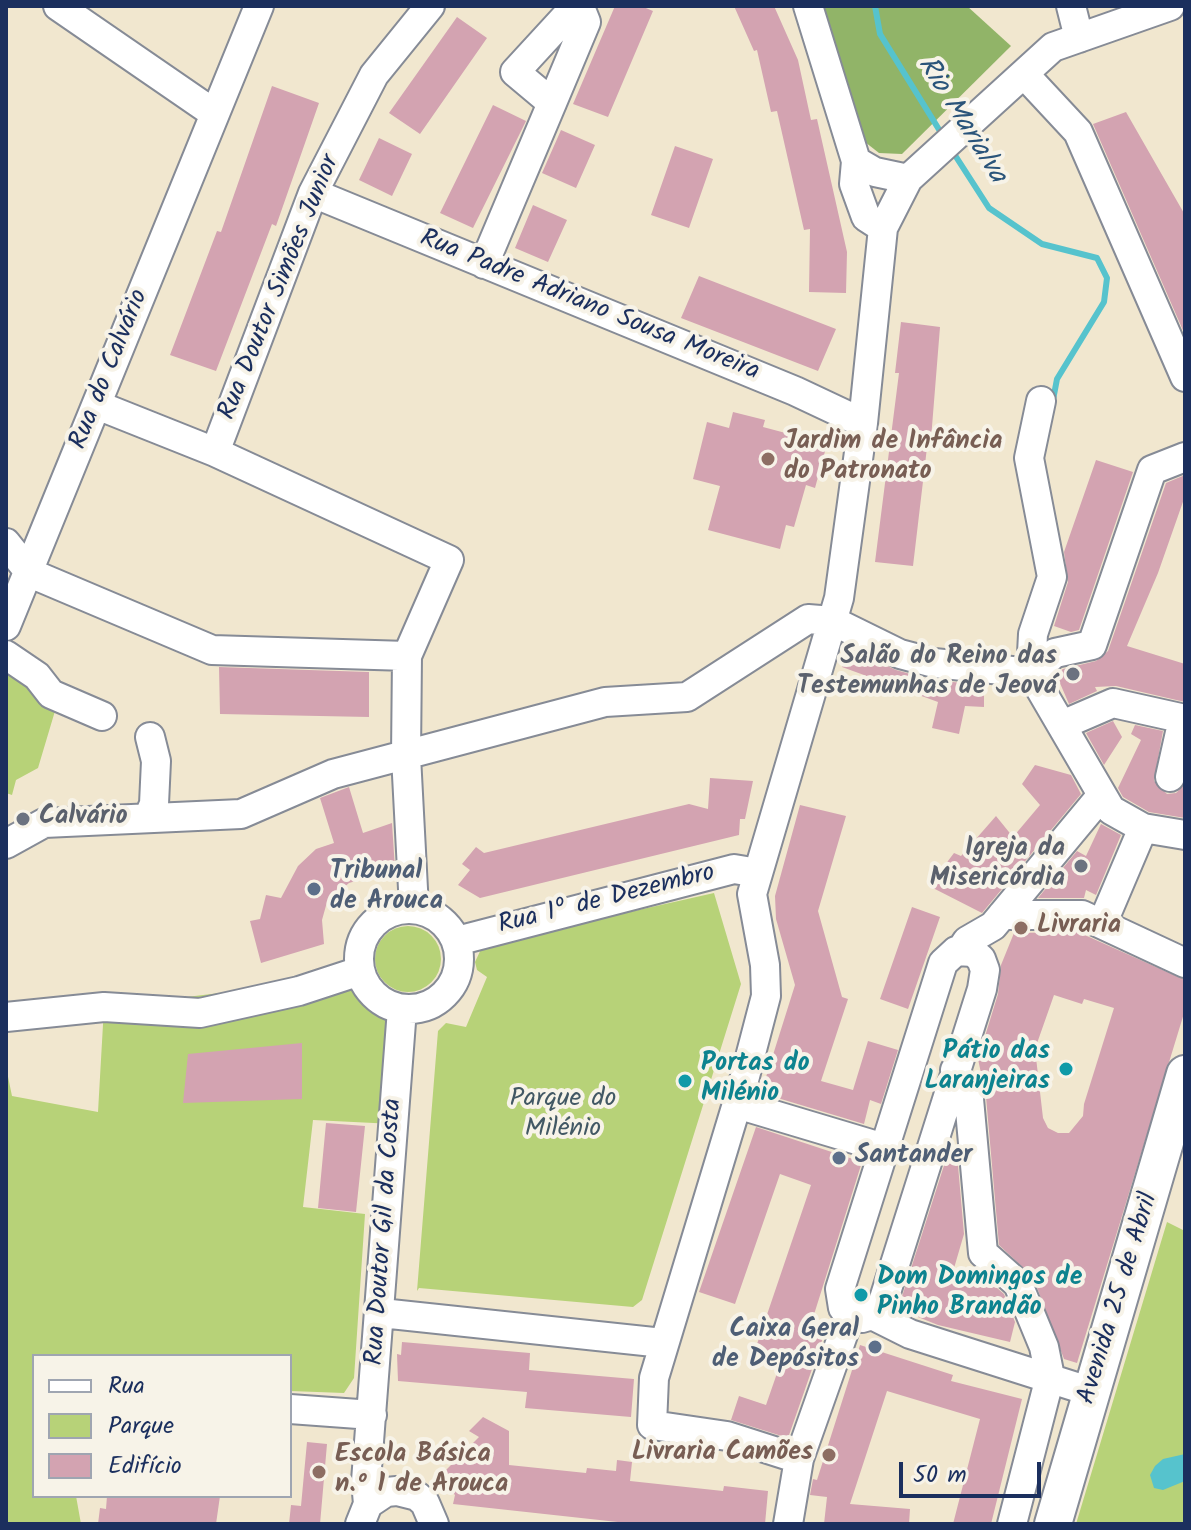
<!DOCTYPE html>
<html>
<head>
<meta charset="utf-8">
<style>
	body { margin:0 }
	#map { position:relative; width:1191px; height:1530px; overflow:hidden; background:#f1e7cf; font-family:Kalam,sans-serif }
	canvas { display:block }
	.frame { position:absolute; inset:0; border:8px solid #1b2f5e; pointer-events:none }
	.legend { position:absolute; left:32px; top:1354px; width:260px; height:144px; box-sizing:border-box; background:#f7f3e8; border:2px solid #9fa5b1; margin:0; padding:10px 14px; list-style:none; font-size:24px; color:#1b2f5e }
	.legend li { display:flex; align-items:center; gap:16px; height:40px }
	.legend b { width:40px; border:2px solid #9fa5b1 }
	.scale { position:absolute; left:899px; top:1462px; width:142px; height:36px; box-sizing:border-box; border:4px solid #1b2f5e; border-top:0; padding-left:10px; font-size:24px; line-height:28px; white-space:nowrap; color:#1b2f5e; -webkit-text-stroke:6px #f7f3e8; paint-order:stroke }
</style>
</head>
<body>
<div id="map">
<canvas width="1191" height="1530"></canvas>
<div class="frame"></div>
<ul class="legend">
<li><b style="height:10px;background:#fff"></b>Rua</li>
<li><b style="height:22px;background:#b7d278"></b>Parque</li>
<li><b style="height:22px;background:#d3a3b1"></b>Edifício</li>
</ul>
<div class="scale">50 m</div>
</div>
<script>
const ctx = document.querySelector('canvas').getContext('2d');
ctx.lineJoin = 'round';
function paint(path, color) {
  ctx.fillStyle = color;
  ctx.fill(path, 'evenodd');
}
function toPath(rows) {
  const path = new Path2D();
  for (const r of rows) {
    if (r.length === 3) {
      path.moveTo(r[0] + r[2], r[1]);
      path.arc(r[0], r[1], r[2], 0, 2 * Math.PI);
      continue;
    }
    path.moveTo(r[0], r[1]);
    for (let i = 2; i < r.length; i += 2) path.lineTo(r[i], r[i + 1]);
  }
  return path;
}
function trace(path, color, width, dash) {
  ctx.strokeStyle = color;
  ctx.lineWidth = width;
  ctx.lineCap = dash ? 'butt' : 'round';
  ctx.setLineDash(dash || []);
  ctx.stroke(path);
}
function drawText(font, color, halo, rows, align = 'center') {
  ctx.font = font + ' Kalam,sans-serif';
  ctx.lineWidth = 8;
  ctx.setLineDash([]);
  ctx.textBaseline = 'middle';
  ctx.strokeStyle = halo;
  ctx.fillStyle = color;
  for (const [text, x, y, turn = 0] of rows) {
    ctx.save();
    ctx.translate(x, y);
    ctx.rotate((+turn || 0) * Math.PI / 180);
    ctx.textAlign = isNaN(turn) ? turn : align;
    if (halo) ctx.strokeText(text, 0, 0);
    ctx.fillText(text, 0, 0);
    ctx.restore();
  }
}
paint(toPath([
	[6,664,55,711,38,768,16,780,12,795,6,793],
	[714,893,741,984,642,1300,633,1307,419,1288,417,1291,438,1031,446,1023,466,1027,487,977,477,970,475,962,483,945],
	[408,959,33],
	[335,979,402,1009,394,1124,313,1120,303,1207,365,1214,354,1378,344,1393,290,1391,290,1356,34,1356,34,1496,76,1496,81,1524,6,1524,6,1067,12,1096,98,1112,104,1007],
	[1167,1222,1185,1231,1185,1524,1076,1524]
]), '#b7d278');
paint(toPath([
	[819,6,967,6,1011,46,902,154,879,153,865,142]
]), '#91b468');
paint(toPath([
	[1185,1454,1185,1481,1163,1490,1154,1488,1150,1475,1155,1466,1163,1459]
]), '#56c3cd');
trace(toPath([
	[875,6,880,34,943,136],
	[951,149,989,208,1042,244,1097,258,1107,278,1104,302,1057,379,1053,400]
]), '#56c3cd', 6);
paint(toPath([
	[615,6,641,6,653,11,608,117,573,104],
	[734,6,774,6,798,60,811,120,817,119,847,252,846,293,809,292,810,229,804,230,777,111,771,112,757,50,754,51],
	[457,17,487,38,420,134,389,113],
	[272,86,319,103,276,226,272,224,216,371,170,355,217,231,221,232],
	[493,105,526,121,473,228,440,213],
	[1126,112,1185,215,1185,335,1093,124],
	[561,130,595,145,576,188,542,173],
	[379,138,412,154,392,196,359,180],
	[675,146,713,159,689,228,651,215],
	[533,205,567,220,548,262,515,248],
	[699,276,836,329,818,371,681,318],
	[901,322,940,327,931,439,928,439,913,566,875,562,899,373,895,373],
	[733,412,765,420,763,427,827,444,815,488,806,485,794,527,786,525,780,549,708,530,720,486,693,479,707,422,729,428],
	[1096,460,1133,472,1079,630,1071,632,1054,626,1068,582,1064,552],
	[1185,475,1185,496,1158,573,1127,646,1185,664,1185,702,1116,686,1095,687,1097,691,1069,704,1056,674,1063,669,1096,661,1108,651,1166,483],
	[851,649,896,670,932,680,984,685,984,707,965,706,959,734,932,728,938,702,842,667],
	[219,667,369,672,369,717,220,714],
	[1113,721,1122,737,1104,765,1086,733],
	[1135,725,1163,731,1154,781,1167,794,1176,793,1185,784,1185,818,1149,812,1123,797,1118,788,1141,740,1131,734],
	[1035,765,1071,775,1081,794,982,913,929,886,954,853,961,856,996,816,1013,837,1040,805,1022,784],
	[710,778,753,781,745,819,740,819,739,835,480,898,458,885,470,870,462,864,476,847,484,853,689,804,708,809],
	[349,787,363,833,392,823,395,869,349,883,327,902,322,920,324,944,261,963,250,921,260,919,266,895,281,898,298,866,316,849,334,843,320,798],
	[800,805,846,816,818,911,842,997,848,999,821,1081,853,1090,868,1041,898,1050,881,1104,870,1100,864,1124,761,1093,795,985,776,919,775,896],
	[1101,824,1121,835,1096,895,1086,890,1084,898,1038,898,1077,851,1086,856],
	[912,907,940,917,908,1009,880,999],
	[1078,932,1185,980,1185,1010,1077,1363,1064,1359,1033,1277,999,1245,986,1097,978,1059,998,994,1001,965,1014,933],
	[1054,995,1082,1004,1084,999,1114,1008,1084,1104,1083,1116,1069,1133,1058,1133,1048,1128,1043,1118,1035,1049],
	[302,1043,302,1099,183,1103,188,1054],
	[326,1123,365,1126,356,1212,318,1208],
	[756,1127,862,1162,811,1324,826,1329,788,1438,731,1420,739,1396,766,1405,783,1356,756,1347,811,1185,780,1174,735,1304,699,1292],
	[948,1153,957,1154,964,1234,952,1275,997,1288,1004,1294,1015,1322,1010,1342,938,1325,898,1309],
	[402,1342,530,1353,529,1370,634,1379,631,1417,525,1408,527,1392,398,1381,397,1354,401,1355],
	[860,1345,953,1375,951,1381,1022,1399,991,1524,953,1524,980,1419,887,1391,850,1504,910,1509,909,1524,824,1524,827,1497,810,1495,813,1479,817,1480],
	[483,1417,509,1431,509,1465,586,1473,587,1468,616,1471,617,1460,632,1462,630,1481,723,1491,724,1486,768,1491,765,1524,636,1524,453,1504,455,1495,438,1478,479,1437,469,1431],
	[307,1442,327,1444,320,1524,289,1524,291,1505,301,1506],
	[107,1496,220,1496,216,1524,98,1524,100,1508,106,1509]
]), '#d3a3b1');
const minor = toPath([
	[58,6,215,114],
	[808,6,856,161,854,184,866,217,883,228],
	[1071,6,1079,38],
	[1024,74,1078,132,1185,377],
	[856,161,875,172,908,179],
	[313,193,795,391,863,423],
	[484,264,552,103,586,22,582,12,572,10,515,72,552,103],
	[97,405,215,452,449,560,407,656,406,756,414,908],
	[215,452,313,193,374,75,430,6],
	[6,543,30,573,212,650,407,656],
	[6,626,259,6],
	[6,655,37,676,51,694,102,716],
	[1031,673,1055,653,1092,645,1152,470,1185,457],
	[1031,673,1033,634,1052,577,1029,458,1041,401],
	[1031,673,1111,810,1143,828,1185,835],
	[1062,725,1113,703,1185,719],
	[1170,777,1183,719],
	[148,818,154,804,156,761,150,737],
	[6,844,44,823,241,814,333,774,605,702,687,697,808,619,833,621,900,654,934,663,1031,673],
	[409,959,50],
	[1002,915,1082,915,1185,963],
	[1103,922,1143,828],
	[457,941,734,869,758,873],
	[961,950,967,941,993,926,1102,795],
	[956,951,973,952,981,959,985,970,982,989,883,1302,872,1315,862,1318,850,1315,843,1308,840,1289,943,963,956,951],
	[6,1017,104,1007,200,1013,299,991,360,971],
	[955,1070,969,1099,983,1253,1018,1284,1044,1347,1050,1377,1012,1524],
	[737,1104,884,1148],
	[381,1313,663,1343],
	[872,1315,910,1334,1092,1392],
	[290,1409,372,1415],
	[799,1459,727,1436,652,1425,654,1378,743,1084,766,996,765,965,752,894,839,598,863,423,883,228,908,179,1053,47,1170,6],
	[368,1504,366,1481,402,1009],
	[360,1524,368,1504,386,1492,397,1491,417,1496,425,1503,434,1524],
	[788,1524,799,1459,850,1315]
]);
const major = toPath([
	[1053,1524,1185,1074]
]);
trace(minor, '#868b96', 32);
trace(major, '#868b96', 40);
trace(minor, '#fff', 28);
trace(major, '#fff', 36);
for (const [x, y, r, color] of [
	[768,459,8,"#8d6e63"],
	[1073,674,8,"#6b7280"],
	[23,819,8,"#6b7280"],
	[1081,866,8,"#6b7280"],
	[314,889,8,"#5c6f8a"],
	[1021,928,8,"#8d6e63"],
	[1066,1069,8,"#0f9aa8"],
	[685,1081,8,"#0f9aa8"],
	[839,1158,8,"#5c6f8a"],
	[861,1295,8,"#0f9aa8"],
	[875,1347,8,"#5c6f8a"],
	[829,1455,8,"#8d6e63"],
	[319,1472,8,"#8d6e63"]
]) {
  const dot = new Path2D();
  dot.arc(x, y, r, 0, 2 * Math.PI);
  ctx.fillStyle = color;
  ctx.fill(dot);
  trace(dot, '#f7f3e8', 3);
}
drawText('26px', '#1b2f5e', '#f7f3e8', [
	["Rua Doutor Simões Junior",281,288,-68],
	["Rua Padre Adriano Sousa Moreira",589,307,22],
	["Rua do Calvário",111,370,-68],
	["Rua 1º de Dezembro",607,901,-14],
	["Rua Doutor Gil da Costa",386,1232,-86],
	["Avenida 25 de Abril",1120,1299,-73]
]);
drawText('bold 26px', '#785e54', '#f7f3e8', [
	["Jardim de Infância",784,444],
	["do Patronato",784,474],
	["Livraria",1037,928],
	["Livraria Camões",813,1455,"right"],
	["Escola Básica",335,1457],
	["n.º 1 de Arouca",335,1487]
], 'left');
drawText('bold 26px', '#5b616d', '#f7f3e8', [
	["Salão do Reino das",1057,659],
	["Testemunhas de Jeová",1057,689],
	["Calvário",39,819,"left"],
	["Igreja da",1065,851],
	["Misericórdia",1065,881]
], 'right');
drawText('bold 26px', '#4e5e75', '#f7f3e8', [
	["Tribunal",330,874],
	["de Arouca",330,904],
	["Santander",855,1158],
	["Caixa Geral",859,1332,"right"],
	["de Depósitos",859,1362,"right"]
], 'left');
drawText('bold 26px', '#0d838f', '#f7f3e8', [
	["Pátio das",1050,1054,"right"],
	["Laranjeiras",1050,1084,"right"],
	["Portas do",701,1066],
	["Milénio",701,1096],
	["Dom Domingos de",877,1280],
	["Pinho Brandão",877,1310]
], 'left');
drawText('26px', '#425864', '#f7f3e8', [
	["Parque do",563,1101],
	["Milénio",563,1131]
]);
drawText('italic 28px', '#2a547a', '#f7f3e8', [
	["Rio Marialva",960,121,58]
]);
</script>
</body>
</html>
